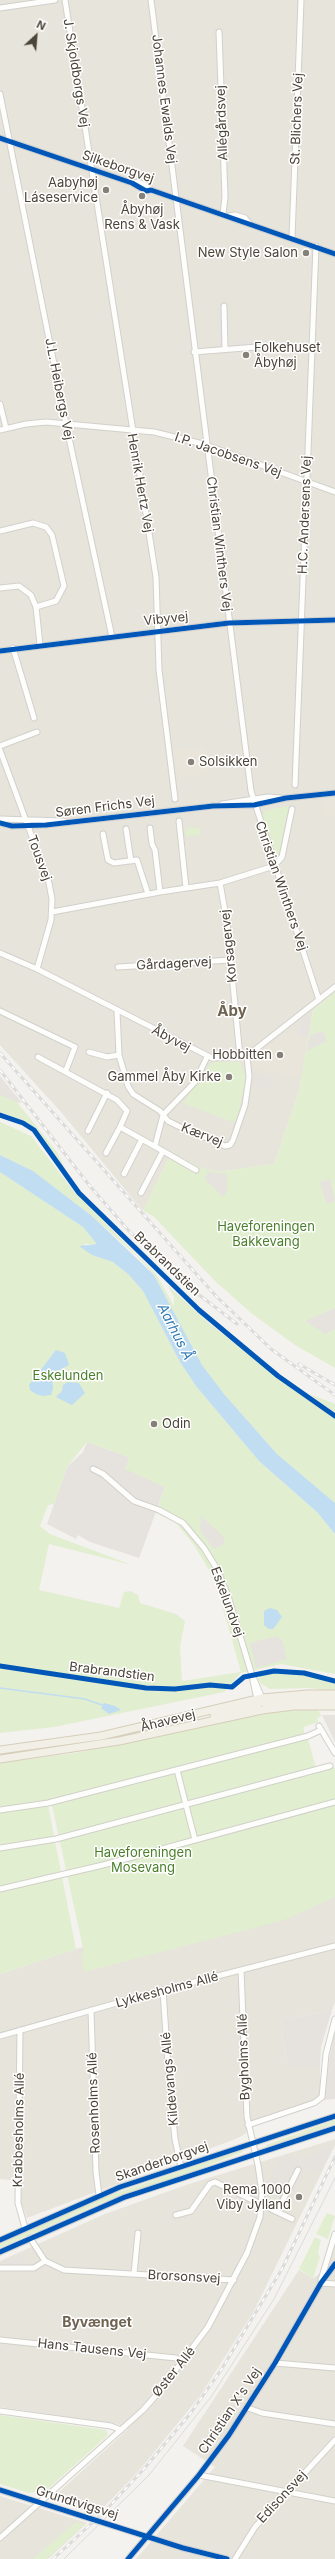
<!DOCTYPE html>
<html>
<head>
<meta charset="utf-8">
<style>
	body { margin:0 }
	#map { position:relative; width:335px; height:2559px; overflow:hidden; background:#f4f2ee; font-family:Inter,sans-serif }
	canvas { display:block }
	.north { position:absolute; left:16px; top:16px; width:40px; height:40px; -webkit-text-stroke:3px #fff; paint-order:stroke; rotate:26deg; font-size:11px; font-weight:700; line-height:16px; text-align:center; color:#4b4439 }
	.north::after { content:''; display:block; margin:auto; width:14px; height:18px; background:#4b4439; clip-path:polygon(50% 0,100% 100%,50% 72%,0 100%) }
</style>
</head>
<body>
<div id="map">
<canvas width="335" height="2559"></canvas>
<div class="north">N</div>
</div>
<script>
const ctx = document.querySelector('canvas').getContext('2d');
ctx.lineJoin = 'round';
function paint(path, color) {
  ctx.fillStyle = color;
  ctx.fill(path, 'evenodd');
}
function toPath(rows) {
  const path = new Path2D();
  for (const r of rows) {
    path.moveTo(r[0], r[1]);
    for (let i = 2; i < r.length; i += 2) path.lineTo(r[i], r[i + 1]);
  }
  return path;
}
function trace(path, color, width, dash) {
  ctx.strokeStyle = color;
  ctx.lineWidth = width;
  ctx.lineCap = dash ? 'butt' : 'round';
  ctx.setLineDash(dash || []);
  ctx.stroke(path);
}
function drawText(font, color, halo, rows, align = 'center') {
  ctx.font = font + ' Inter,sans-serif';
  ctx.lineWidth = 3;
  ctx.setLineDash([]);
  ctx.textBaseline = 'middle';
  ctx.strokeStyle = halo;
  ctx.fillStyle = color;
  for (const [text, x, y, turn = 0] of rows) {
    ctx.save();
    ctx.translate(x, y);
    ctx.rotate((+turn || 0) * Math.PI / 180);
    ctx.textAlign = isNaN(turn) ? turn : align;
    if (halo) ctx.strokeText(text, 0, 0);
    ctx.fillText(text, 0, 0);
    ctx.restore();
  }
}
paint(toPath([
	[0,0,335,0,335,992,313,1010,299,1091,274,1164,218,1172,202,1168,171,1153,143,1211,61,1112,0,1045],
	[335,1881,335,2002,332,2010,281,2020,287,2066,320,2066,320,2094,318,2098,274,2116,252,2122,245,2134,238,2138,27,2218,21,2203,21,2181,0,2179,0,1974,76,1949],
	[335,2139,335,2145,254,2311,200,2396,137,2473,96,2515,62,2503,59,2492,128,2429,118,2424,0,2407,0,2261,105,2214,186,2185],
	[335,2243,335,2559,136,2559,215,2467,183,2446,299,2270,313,2278,327,2269],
	[0,2496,87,2523,48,2559,0,2559]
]), '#e7e4dc');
paint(toPath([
	[0,1076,22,1103,0,1100],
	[87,1442,129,1457,131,1471,165,1487,139,1558,90,1542,78,1535,76,1539,47,1524,67,1467,83,1452],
	[322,1715,335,1715,335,1742],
	[332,2010,321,2047,320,2066,287,2066,281,2020],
	[335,2029,335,2099,323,2100,330,2055]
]), '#e6e2de');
paint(toPath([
	[205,746,208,773,178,778,174,751],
	[335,801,335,815,323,814,324,802],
	[293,1029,298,1036,307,1038,299,1077,253,1069,254,1057,257,1053,285,1033,286,1034]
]), '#eae5da');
paint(toPath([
	[289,806,279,853,277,856,262,815,266,810],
	[196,827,200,829,200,835,186,836,185,829],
	[335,992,335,1368,295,1345,251,1313,215,1281,153,1216,143,1211,171,1153,202,1168,218,1172,274,1164,299,1091,313,1010],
	[212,1062,240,1062,246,1079,236,1123,183,1103],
	[0,1095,17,1102,57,1152,68,1174,38,1132,29,1123,0,1112],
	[0,1122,31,1136,76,1194,156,1274,174,1306,174,1297,168,1286,211,1325,335,1417,335,1503,277,1454,224,1394,202,1365,154,1275,139,1258,92,1216,33,1171,0,1155],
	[0,1172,83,1227,98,1244,84,1244,92,1255,113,1262,129,1275,143,1291,180,1362,196,1386,259,1461,317,1512,335,1534,335,1674,281,1664,241,1673,224,1692,54,1727,0,1733],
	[87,1442,129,1457,125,1469,165,1487,156,1513,176,1523,194,1545,209,1570,219,1594,241,1672,182,1681,180,1647,185,1621,176,1614,140,1603,138,1595,130,1591,124,1592,119,1608,39,1590,49,1544,132,1565,50,1534,40,1526,48,1505,54,1504,67,1467],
	[310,1394,335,1404,335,1413,326,1407],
	[267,1673,292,1673,335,1682,335,1691,309,1688,270,1689,261,1684,258,1679,260,1675],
	[318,1709,321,1716,317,1718,318,1722,304,1727,304,1734,47,1800,76,1949,0,1974,0,1810,46,1800,0,1808,0,1763,75,1753,278,1711],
	[308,1739,317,1772,335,1767,335,1897,284,1920,84,1972,81,1954,84,1953,52,1805],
	[335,2120,335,2124,266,2147,266,2145],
	[242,2150,243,2152,194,2171,101,2203,0,2248,0,2244,99,2199],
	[327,2213,335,2216,328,2239,316,2234],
	[315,2237,321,2240,318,2253,320,2257,313,2278,299,2269],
	[0,2415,106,2430,108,2435,48,2489,29,2493,0,2484],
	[76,2522,85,2524,47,2559,33,2559]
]), '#e1eecf');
paint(toPath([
	[227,306,228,345,219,346,218,307],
	[232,339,249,339,249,350,232,350],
	[301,1017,311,1019,308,1037,298,1035],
	[323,1031,327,1041,307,1051,310,1035],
	[254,1073,274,1076,272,1089,252,1086],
	[209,1172,227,1174,227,1192,223,1197,205,1179],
	[330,1179,335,1201,326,1204,320,1182],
	[335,1308,335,1329,325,1334,305,1321],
	[201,1516,223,1536,225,1543,214,1549,200,1530],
	[277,1636,283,1642,287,1659,256,1668,250,1643],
	[330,2147,331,2151,321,2172,308,2166,293,2192,270,2181,279,2158,287,2156,297,2160],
	[21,2255,32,2270,0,2269,0,2263]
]), '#e6e3df');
paint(toPath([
	[0,1155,33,1171,92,1216,154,1275,202,1365,224,1394,277,1454,335,1503,335,1534,317,1512,259,1461,196,1386,180,1362,143,1291,129,1275,113,1262,92,1255,79,1246,97,1244,83,1227,0,1172],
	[56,1350,65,1353,69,1365,52,1374,53,1389,51,1395,43,1396,36,1394,30,1390,29,1385],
	[68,1382,79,1383,85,1393,72,1405,56,1397,62,1391,63,1385],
	[270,1608,277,1610,282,1617,273,1629,269,1629,264,1625,264,1611],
	[104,1703,115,1706,121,1710,109,1714,101,1708]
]), '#c0ddf1');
trace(toPath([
	[0,1688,85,1699,102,1705]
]), '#c0ddf1', 1.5);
const minor = toPath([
	[65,0,156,577,159,670,175,799],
	[151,0,251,791,319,1000],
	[0,8,55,0],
	[219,32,225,197,223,214],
	[0,94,66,424,112,637],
	[0,138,132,183,146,191,151,190,335,254],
	[132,183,138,182,148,186,151,190],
	[229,216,235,215,245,218,249,223],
	[292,238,301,0],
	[224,306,225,348],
	[194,352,257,347],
	[0,404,6,428],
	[0,430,26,424,46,422,154,432,203,444,335,492],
	[0,531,33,523,46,527,52,535,64,586,56,601,36,607],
	[0,588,19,586,31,595,36,607,40,645],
	[13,648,34,718],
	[0,651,229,623,335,620],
	[0,746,37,732],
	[0,750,49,883,52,899,51,920,37,969],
	[295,785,316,246],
	[222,804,268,797,281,798],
	[0,819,64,821],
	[179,821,186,888],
	[0,823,12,826,46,825,213,806,254,805,286,798,335,793],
	[150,828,152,844,155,850,160,892],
	[126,829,131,861],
	[103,834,108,860,114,863,137,860,148,894],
	[220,883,227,922,240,1057],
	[52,912,160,892,220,883,274,866,282,857,292,809],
	[0,953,37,969,212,1058,247,1056,335,987],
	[118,967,230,960],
	[0,1011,75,1047,66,1070],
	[117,1011,119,1055,128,1086,133,1094,160,1111,168,1121,178,1126,225,1146,230,1145,233,1140,245,1105,249,1077,247,1056],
	[89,1052,107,1057,119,1055],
	[38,1057,117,1100,127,1111,120,1127,163,1151,141,1193],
	[88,1131,107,1093],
	[155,1146,163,1115,195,1082,207,1057],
	[163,1151,196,1170],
	[106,1153,120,1127],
	[124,1174,142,1139],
	[93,1469,103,1474,134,1501,159,1510,183,1523,204,1548,217,1569,228,1596,251,1672,262,1698],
	[252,1676,257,1699],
	[319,1726,335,1753],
	[177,1770,195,1840],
	[0,1810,48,1803,308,1736,321,1730],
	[0,1848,56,1839,330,1766],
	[0,1889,103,1865,335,1802],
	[163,1990,169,2080,175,2139,181,2167],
	[91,2010,96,2172,99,2195],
	[20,2030,18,2203,25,2228],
	[0,2036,163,1990,335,1946],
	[248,2125,314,2103,322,2097,326,2054,335,2019],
	[277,2212,298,2170],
	[176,2215,191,2211,210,2184,215,2182,292,2219],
	[30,2238,45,2261,64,2270,234,2280],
	[0,2240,120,2187,335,2116],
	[0,2252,125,2197,335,2128],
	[0,2268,34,2268,45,2261],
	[134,2274,138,2233],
	[321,2280,335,2234],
	[321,2283,335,2284],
	[0,2340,176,2358,184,2362],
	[275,2363,335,2368],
	[248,2408,262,2413,335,2424],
	[0,2411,111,2426,121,2430],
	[199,2475,335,2501],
	[0,2490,183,2548,227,2559],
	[0,2538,143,2410,159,2392,208,2327,247,2253,260,2217,262,2193,258,2165,247,2117,241,1970],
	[128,2559,199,2475,229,2435,275,2363,321,2283,335,2264],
	[235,2559,255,2527,335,2440]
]);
const major = toPath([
	[258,1701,267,1704,308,1700,335,1700],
	[214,1716,258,1704,262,1698],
	[0,1750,101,1736,262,1698,308,1694,335,1694],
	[0,1759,119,1741,262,1710,294,1706,335,1706]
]);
trace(minor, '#d2d0cb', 7);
trace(major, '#d6cebb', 9);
trace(minor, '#fdfdfc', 5);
trace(major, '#f2efe6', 7);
trace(toPath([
	[64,2559,149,2475,211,2397,274,2299,335,2178]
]), '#dbdbda', 1);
const rail = toPath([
	[0,1053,215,1295,271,1349,335,1395],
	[0,1070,89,1185,129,1231,181,1281,237,1324],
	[299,1364,335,1385],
	[53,2559,104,2512,143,2470,190,2414,221,2370,282,2269,335,2157]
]);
trace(rail, '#dbdbda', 3);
trace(rail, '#fff', 1.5, [4.5]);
trace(toPath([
	[0,138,132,183,146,191,151,190,335,254],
	[0,651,229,623,335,620],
	[0,823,12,826,46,825,213,806,254,805,286,798,335,793],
	[0,1115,23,1123,34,1130,79,1193,199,1310,278,1376,335,1416],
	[0,1666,146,1688,175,1689,210,1685,232,1687,244,1677,274,1671,304,1673,335,1681],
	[0,2240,120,2187,335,2116],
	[0,2252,125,2197,335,2128],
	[0,2490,183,2548,227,2559],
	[128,2559,199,2475,229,2435,275,2363,321,2283,335,2264]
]), '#0057b8', 5);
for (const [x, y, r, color] of [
	[106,190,4,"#868178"],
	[142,196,4,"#868178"],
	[306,253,4,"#868178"],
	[246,355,4,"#868178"],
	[191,762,4,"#868178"],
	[280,1055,4,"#868178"],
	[229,1077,4,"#868178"],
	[154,1424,4,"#868178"],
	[299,2197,4,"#868178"]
]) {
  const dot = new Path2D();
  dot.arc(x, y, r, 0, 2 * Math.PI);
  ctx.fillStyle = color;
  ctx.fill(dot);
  trace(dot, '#fff', 1.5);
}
drawText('13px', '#4b4439', '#fff', [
	["J. Skjoldborgs Vej",76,73,81],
	["Johannes Ewalds Vej",164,99,83],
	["St. Blichers Vej",297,119,-88],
	["Allégårdsvej",222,123,-92],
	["Silkeborgvej",118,167,19],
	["J.L. Heibergs Vej",59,389,79],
	["I.P. Jacobsens Vej",228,455,19],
	["Henrik Hertz Vej",140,483,80],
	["H.C. Andersens Vej",305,515,-88],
	["Christian Winthers Vej",219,544,83],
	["Vibyvej",166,619,-6],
	["Søren Frichs Vej",105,807,-7],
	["Tousvej",39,858,70],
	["Christian Winthers Vej",281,886,71],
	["Korsagervej",229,946,-96],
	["Gårdagervej",174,964,-3],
	["Åbyvej",171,1039,28],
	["Kærvej",202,1135,22],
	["Brabrandstien",167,1264,44],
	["Eskelundvej",227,1602,70],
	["Brabrandstien",112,1672,7],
	["Åhavevej",168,1721,-14],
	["Lykkesholms Allé",167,1990,-15],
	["Bygholms Allé",244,2057,-92],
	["Kildevangs Allé",170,2079,-95],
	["Rosenholms Allé",94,2103,-92],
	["Krabbesholms Allé",19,2130,-89],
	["Skanderborgvej",162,2162,-19],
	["Brorsonsvej",184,2277,3],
	["Hans Tausens Vej",92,2349,6],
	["Øster Allé",174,2372,-51],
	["Christian X's Vej",230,2411,-56],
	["Edisonsvej",282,2497,-47],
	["Grundtvigsvej",77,2503,17]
]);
drawText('13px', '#4b4439', '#fff', [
	["Aabyhøj",98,183],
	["Láseservice",98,198],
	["Åbyhøj",142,210,"center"],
	["Rens & Vask",142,225,"center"],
	["New Style Salon",298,253],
	["Folkehuset",254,348,"left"],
	["Åbyhøj",254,363,"left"],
	["Solsikken",199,762,"left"],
	["Hobbitten",272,1055],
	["Gammel Åby Kirke",221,1077],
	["Odin",162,1424,"left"],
	["Rema 1000",291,2190],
	["Viby Jylland",291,2205]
], 'right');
drawText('13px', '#4a7f2a', '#fff', [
	["Haveforeningen",266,1227],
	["Bakkevang",266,1242],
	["Eskelunden",68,1376],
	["Haveforeningen",143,1853],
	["Mosevang",143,1868]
]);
drawText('italic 14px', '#2e7ab2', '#fff', [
	["Aarhus Å",175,1332,63]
]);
drawText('bold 14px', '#6e6250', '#fff', [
	["Byvænget",97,2323]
]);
drawText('bold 15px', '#6e6250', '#fff', [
	["Åby",232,1011]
]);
</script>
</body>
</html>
